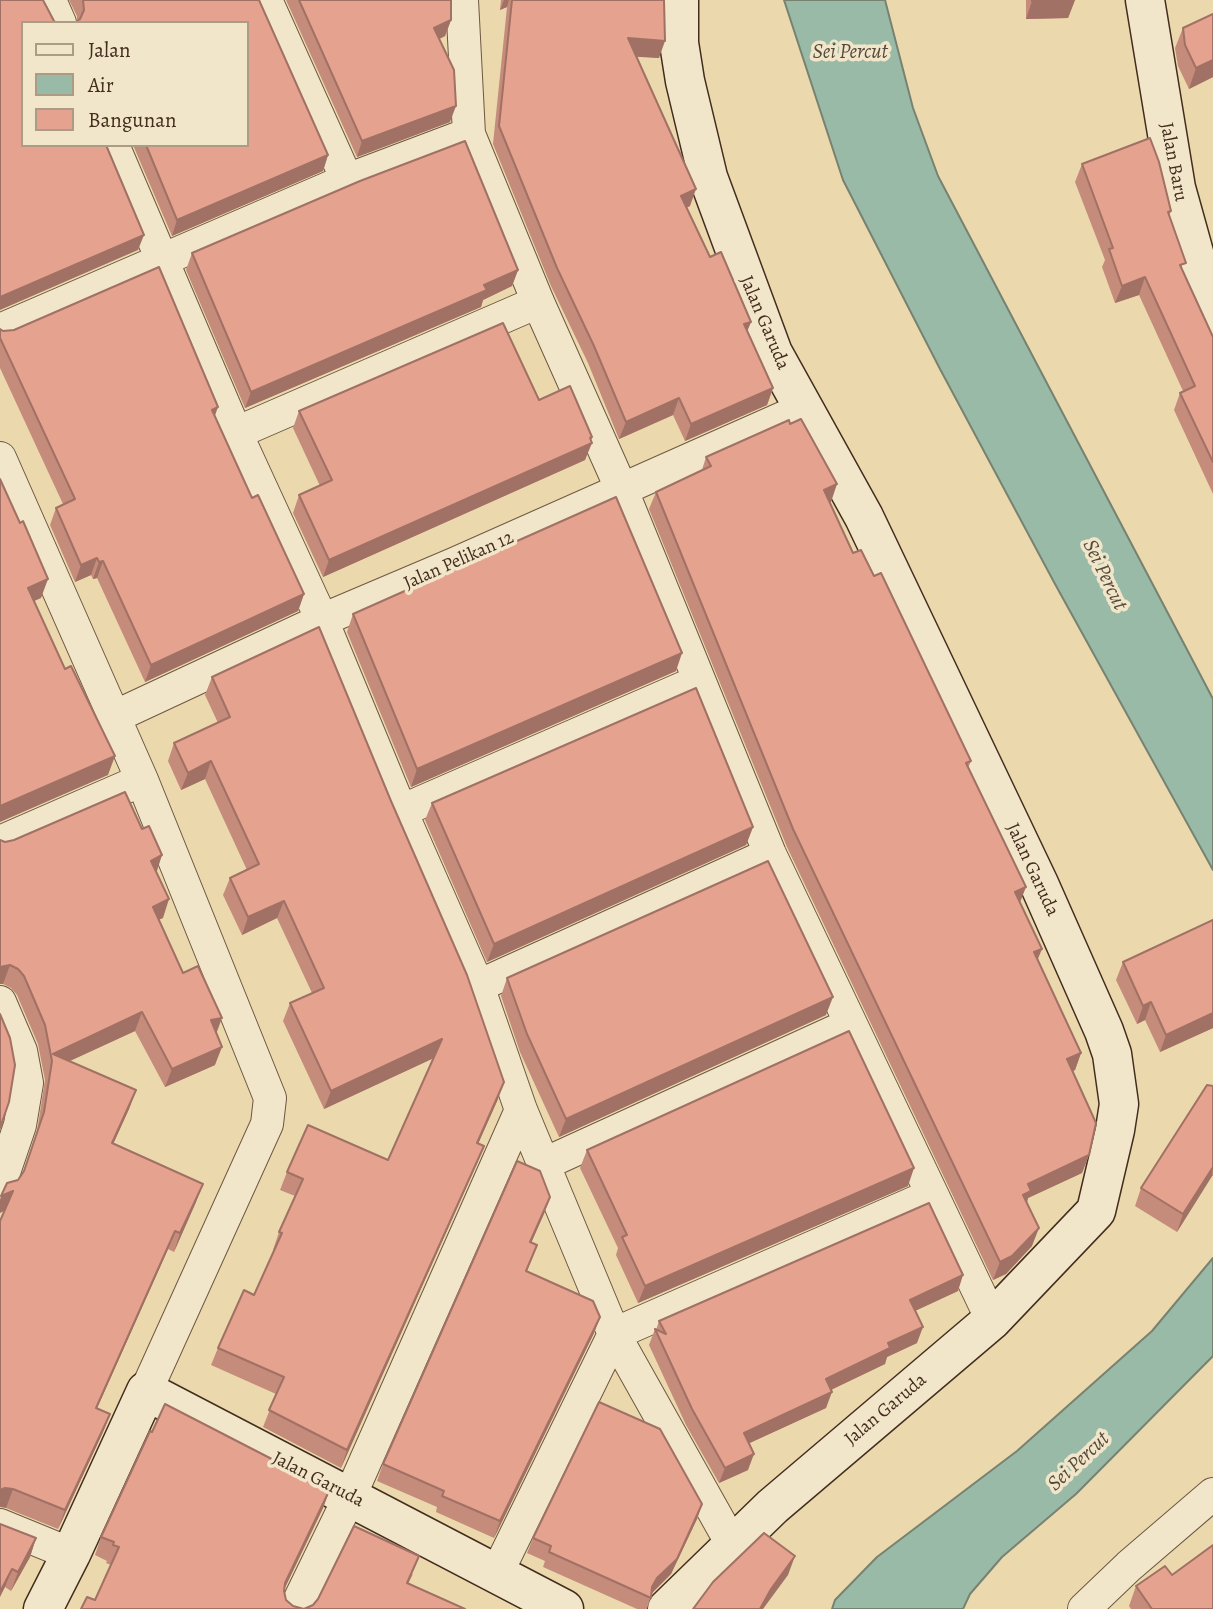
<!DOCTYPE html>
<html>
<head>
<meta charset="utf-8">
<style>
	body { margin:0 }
	#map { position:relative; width:1213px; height:1609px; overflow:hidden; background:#ebd9ad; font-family:Alegreya,serif }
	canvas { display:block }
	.legend { position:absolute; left:21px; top:21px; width:228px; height:126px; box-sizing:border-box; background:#f2e6ca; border:2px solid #ac9c86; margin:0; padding:9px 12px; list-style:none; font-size:21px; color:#432d1f }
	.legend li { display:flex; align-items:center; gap:14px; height:35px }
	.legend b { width:35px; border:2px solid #ac9c86 }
</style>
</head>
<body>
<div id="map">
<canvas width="1213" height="1609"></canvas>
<ul class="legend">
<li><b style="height:9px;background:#f2e6ca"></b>Jalan</li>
<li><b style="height:19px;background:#99baa7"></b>Air</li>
<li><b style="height:19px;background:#e5a28f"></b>Bangunan</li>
</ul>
</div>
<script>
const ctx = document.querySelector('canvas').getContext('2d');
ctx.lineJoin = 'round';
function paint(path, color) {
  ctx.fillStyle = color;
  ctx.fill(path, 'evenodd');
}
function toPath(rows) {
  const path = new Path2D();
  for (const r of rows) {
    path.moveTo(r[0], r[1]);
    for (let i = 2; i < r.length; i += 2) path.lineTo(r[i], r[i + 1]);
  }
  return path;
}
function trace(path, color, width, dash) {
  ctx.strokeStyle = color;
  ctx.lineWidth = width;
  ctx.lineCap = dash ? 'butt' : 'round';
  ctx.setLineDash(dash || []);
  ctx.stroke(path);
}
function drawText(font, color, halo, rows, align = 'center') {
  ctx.font = font + ' Alegreya,serif';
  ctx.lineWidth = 7;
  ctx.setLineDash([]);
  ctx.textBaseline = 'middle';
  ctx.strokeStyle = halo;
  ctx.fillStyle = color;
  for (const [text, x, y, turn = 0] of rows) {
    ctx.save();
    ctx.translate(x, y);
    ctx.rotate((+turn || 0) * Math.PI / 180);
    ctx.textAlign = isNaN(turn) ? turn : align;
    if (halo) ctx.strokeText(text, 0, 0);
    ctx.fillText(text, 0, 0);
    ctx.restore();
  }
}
const water = toPath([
	[784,0,885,0,913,108,938,176,1213,699,1213,870,1055,584,940,369,843,180,784,0],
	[1213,1258,1213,1356,1076,1494,1002,1557,970,1594,963,1609,832,1609,835,1600,877,1557,1017,1451,1152,1331,1213,1258]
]);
paint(water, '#99baa7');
trace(water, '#778271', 2);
const street = toPath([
	[50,0,60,23],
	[266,0,347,180],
	[462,0,469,134,538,302,621,488,770,854,992,1320],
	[113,145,236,433,322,620,401,811,478,986,521,1110,614,1334,733,1546],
	[0,330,347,180,469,134],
	[236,433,538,302],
	[0,458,142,780,270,1098,267,1124,146,1391],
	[114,717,322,620,454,564,805,408],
	[401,811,699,681],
	[0,842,142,780],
	[478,986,770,854],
	[0,1002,21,1051,27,1083,20,1125,0,1184],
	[544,1164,851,1024],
	[0,1525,71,1554],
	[496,1575,614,1334,932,1195],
	[295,1609,350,1496,521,1110],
	[1084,1609,1129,1566,1213,1494]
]);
const secondary = toPath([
	[1145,0,1176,188,1213,321],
	[43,1609,71,1554,146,1391,564,1609],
	[667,1609,773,1506,992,1320,1096,1211,1115,1130,1119,1104,1112,1054,1104,1031,1039,884,864,517,773,353,708,177,685,81,679,43,679,0]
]);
trace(street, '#6d5842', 34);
trace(secondary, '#432d1f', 41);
trace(street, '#f2e6ca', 32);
trace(secondary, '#f2e6ca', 38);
paint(toPath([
	[69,0,259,0,328,155,323,171,172,236,133,145,247,145,77,21,77,16],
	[286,0,451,0,451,20,445,36,439,39,450,122,357,157],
	[501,0,664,0,659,58,636,56,690,206,686,208,710,257,751,322,747,331,773,388,767,405,685,441,673,415,619,439,588,363,551,286,493,144,507,7,500,10],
	[1026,0,1075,0,1068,18,1026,19],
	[1183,28,1213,77,1189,89,1178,66,1175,48],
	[1082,164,1171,211,1169,216,1183,271,1213,337,1213,494,1174,410,1180,393,1183,391,1139,295,1115,303,1102,267,1105,260,1075,182],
	[192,253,518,270,512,286,483,300,481,307,245,408,186,270],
	[0,329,215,416,252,498,304,594,298,611,145,682,97,578,93,579,91,575,75,582,50,525,56,508,63,504,0,368],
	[539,400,591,441,585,460,323,577,293,513,299,495,320,486,293,428,299,411],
	[706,457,831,502,830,502,853,553,874,576,971,761,968,768,1020,903,1038,959,1081,1053,1075,1070,1073,1071,1089,1155,1082,1173,1028,1198,1027,1203,1032,1246,1006,1274,993,1280,787,847,649,509,656,492,702,470],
	[353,614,676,671,411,787,347,632],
	[212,677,498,1099,478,1143,484,1146,477,1163,341,1468,263,1427,276,1394,211,1365,218,1348,254,1295,274,1250,273,1250,279,1232,295,1196,280,1190,287,1172,388,1160,434,1058,324,1109,283,1021,290,1003,312,993,277,918,242,935,223,895,230,878,247,870,205,779,181,790,168,761,174,743,218,723,205,695],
	[432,803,753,827,746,845,487,962,425,820],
	[5,842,157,872,163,918,158,920,183,973,216,1033,215,1065,165,1087,135,1031,70,1061,136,1090,129,1109,113,1144,196,1202,174,1252,168,1249,97,1408,110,1414,103,1432,58,1529,6,1508,5,1210,0,1213,0,1200,7,1183,18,1180,23,1173,37,1131,45,1080,38,1044,17,995,11,988,3,984],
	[1213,920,1213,1028,1160,1052,1145,1020,1137,1024,1116,980,1123,962],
	[507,978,826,1015,559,1137,520,1052,501,996],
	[1213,1086,1213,1176,1212,1176,1177,1232,1135,1206,1141,1188],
	[587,1150,908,1186,638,1303,616,1255,618,1248,580,1168],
	[550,1197,531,1243,537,1245,527,1271,600,1317,594,1333,494,1538,436,1512,437,1507,377,1481,383,1464],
	[958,1291,915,1311,917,1343,887,1357,885,1364,831,1390,826,1408,749,1443,748,1470,719,1483,686,1425,649,1345,655,1329,656,1330,659,1321],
	[330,1489,323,1508,284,1590,286,1600,293,1606,304,1609,413,1574,408,1584,465,1609,81,1609,95,1600,111,1565,106,1563,107,1561,95,1555,101,1537],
	[702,1504,697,1519,671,1574,652,1593,647,1609,637,1609,543,1567,545,1561,527,1553,533,1538],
	[0,1524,36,1538,30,1557,11,1591,5,1587],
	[1172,1575,1213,1609,1131,1609,1129,1606,1136,1586]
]), '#c58b7b');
paint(toPath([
	[504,0,509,0,507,7,500,10],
	[1075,0,1068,18,1026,19,1032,1],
	[451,20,445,36,429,44,434,28],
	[628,38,665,41,659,58,622,56],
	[1213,60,1213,77,1189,89,1196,68],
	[456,106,450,122,357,157,362,141],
	[328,155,323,171,172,236,177,220],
	[696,189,690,206,675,213,681,196],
	[144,235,138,250,0,310,0,297],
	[518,270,512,286,483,300,481,307,245,408,251,392],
	[1145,277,1139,295,1115,303,1122,286],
	[751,322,744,339,744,324],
	[773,388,767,405,685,441,691,424],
	[679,398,673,415,619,439,626,422],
	[218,407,212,424,212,410],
	[592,437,590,444,592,443,585,460,323,577,329,560],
	[837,484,831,502,818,508,824,490],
	[97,558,91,575,75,582,81,565],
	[103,561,97,578,93,579,99,562],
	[48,579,41,598,21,607,28,588],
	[304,594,298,611,145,682,151,665],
	[682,653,676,671,411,787,417,769],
	[115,756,108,775,0,822,0,806],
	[211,761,205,779,181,790,188,773],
	[753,827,746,845,487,962,494,944],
	[162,855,156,874,151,861],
	[1026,887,1019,905,1015,892],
	[169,899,163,918,146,925,153,907],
	[284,901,277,918,242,935,248,917],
	[1042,949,1035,966,1034,952],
	[10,965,3,984,0,984,0,967],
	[833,997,826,1015,559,1137,566,1119],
	[1151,1002,1145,1020,1137,1024,1143,1006],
	[142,1012,135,1031,50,1070,53,1054],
	[1213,1013,1213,1028,1160,1052,1166,1035],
	[222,1018,215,1037,211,1020],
	[442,1039,436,1057,324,1109,331,1091],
	[222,1047,215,1065,165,1087,172,1069],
	[1081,1053,1075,1070,1061,1077,1067,1059],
	[504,1082,498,1099,471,1160,477,1143],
	[136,1090,129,1109,105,1162,112,1143],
	[484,1146,477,1163,341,1468,347,1450],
	[1089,1155,1082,1173,1028,1198,1025,1209,1017,1213,1028,1184],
	[1213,1167,1212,1176,1177,1232,1183,1214],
	[914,1168,908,1186,638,1303,645,1286],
	[203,1184,196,1202,174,1252,180,1233],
	[13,1191,7,1209,0,1213,0,1200,1,1196],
	[550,1197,544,1214,524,1259,530,1242],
	[1039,1228,1032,1246,1006,1274,993,1280,1000,1262],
	[175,1231,168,1249,89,1426,96,1408],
	[963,1275,958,1291,904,1316,910,1300],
	[600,1317,594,1333,494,1538,500,1521],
	[923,1327,917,1343,887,1357,885,1364,820,1395,826,1379,888,1343],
	[832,1392,826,1408,739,1448,744,1433],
	[110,1414,103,1432,58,1529,65,1510],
	[754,1454,748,1470,719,1483,725,1468],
	[5,1488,13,1489,6,1508,0,1507,0,1490],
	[330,1489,323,1508,278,1602,285,1583],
	[702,1504,697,1519,671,1574,652,1593,652,1587],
	[36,1538,30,1557,11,1591,18,1572],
	[795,1556,788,1575,763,1609,760,1609,771,1589],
	[12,1569,5,1587,0,1597,0,1592]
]), '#a07164');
const building = toPath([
	[0,0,43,0,54,21,57,23,23,23,23,145,106,145,144,235,0,297,0,0],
	[83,0,259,0,328,155,177,220,146,145,247,145,247,23,74,23,80,19,84,10,83,0],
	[299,0,451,0,451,20,434,28,454,70,456,106,362,141,299,0],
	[512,0,664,0,665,41,628,38,696,189,681,196,710,257,721,252,751,322,744,324,773,388,691,424,679,398,626,422,594,346,557,268,499,126,512,0],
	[1032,0,1071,0,1032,1,1032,0],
	[1213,14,1213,60,1196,68,1185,45,1183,28,1213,14],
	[1150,138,1159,162,1171,211,1168,212,1186,263,1180,265,1213,337,1213,462,1180,393,1195,386,1145,277,1122,286,1109,249,1113,248,1082,164,1150,138],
	[465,141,518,270,484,285,487,290,251,392,192,253,360,181,465,141],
	[159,267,218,407,212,410,252,498,258,495,304,594,151,665,103,561,99,562,97,558,81,565,56,508,75,499,0,338,0,329,3,331,14,330,159,267],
	[503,323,539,400,570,386,592,437,590,438,592,443,329,560,299,495,332,480,299,411,503,323],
	[801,419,837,484,824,490,853,553,861,550,874,576,881,573,971,761,966,763,1026,887,1015,892,1042,949,1034,952,1081,1053,1067,1059,1096,1123,1089,1155,1028,1184,1031,1191,1023,1195,1039,1228,1012,1256,1000,1262,793,829,656,492,711,466,706,457,789,420,790,424,801,419],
	[0,479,20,523,23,521,48,579,28,588,65,669,71,666,115,756,0,806,0,479],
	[616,497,682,653,417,769,353,614,616,497],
	[319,627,391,801,467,975,504,1082,477,1143,484,1146,347,1450,269,1410,284,1377,218,1348,244,1290,254,1295,282,1233,279,1232,303,1179,287,1172,308,1125,388,1160,442,1039,331,1091,290,1003,324,988,284,901,248,917,230,878,259,864,211,761,188,773,174,743,230,717,212,677,319,627],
	[696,688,753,827,494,944,432,803,696,688],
	[125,792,142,829,149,826,162,855,151,861,169,899,153,907,183,973,198,966,222,1018,211,1020,222,1047,172,1069,142,1012,53,1054,136,1090,112,1143,203,1184,180,1233,175,1231,96,1408,110,1414,65,1510,13,1489,5,1488,0,1490,0,1221,13,1191,1,1196,7,1183,18,1180,24,1171,44,1112,52,1061,45,1025,24,976,18,969,10,965,0,967,0,840,5,842,14,840,125,792],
	[768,861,833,997,566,1119,527,1034,507,978,768,861],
	[1213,920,1213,1013,1166,1035,1151,1002,1143,1006,1123,962,1213,920],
	[0,1014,10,1038,15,1065,9,1102,0,1128,0,1014],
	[849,1031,914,1168,645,1286,622,1237,627,1235,587,1150,849,1031],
	[1207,1085,1213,1086,1213,1167,1183,1214,1141,1188,1207,1085],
	[517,1161,540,1171,550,1197,530,1242,537,1245,526,1271,593,1301,600,1317,500,1521,442,1496,444,1491,383,1464,517,1161],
	[929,1203,963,1275,910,1300,923,1327,888,1343,890,1348,826,1379,832,1392,744,1433,754,1454,725,1468,692,1409,655,1329,666,1334,659,1321,929,1203],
	[599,1402,660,1429,702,1504,677,1559,657,1578,652,1587,651,1598,549,1552,551,1546,533,1538,599,1402],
	[165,1404,330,1489,285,1583,284,1591,286,1600,293,1606,304,1609,313,1605,318,1599,354,1526,419,1556,407,1583,465,1609,81,1609,87,1597,95,1600,119,1547,113,1545,114,1542,101,1537,150,1431,152,1432,165,1404],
	[0,1524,36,1538,18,1572,12,1569,0,1592,0,1524],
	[764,1533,795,1556,771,1589,760,1609,693,1609,713,1582,764,1533],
	[1213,1545,1213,1609,1152,1609,1136,1586,1165,1566,1172,1575,1213,1545]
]);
paint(building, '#e5a28f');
trace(building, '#a07164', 2);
drawText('19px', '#432d1f', '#f2e6ca', [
	["Jalan Baru",1173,162,79],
	["Jalan Garuda",764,323,67],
	["Jalan Pelikan 12",459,561,-24],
	["Jalan Garuda",1032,870,65],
	["Jalan Garuda",886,1410,-40],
	["Jalan Garuda",318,1480,27]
]);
drawText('italic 21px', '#54493a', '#f2e6ca', [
	["Sei Percut",850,53],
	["Sei Percut",1104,575,64],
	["Sei Percut",1079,1462,-43]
]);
</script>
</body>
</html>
